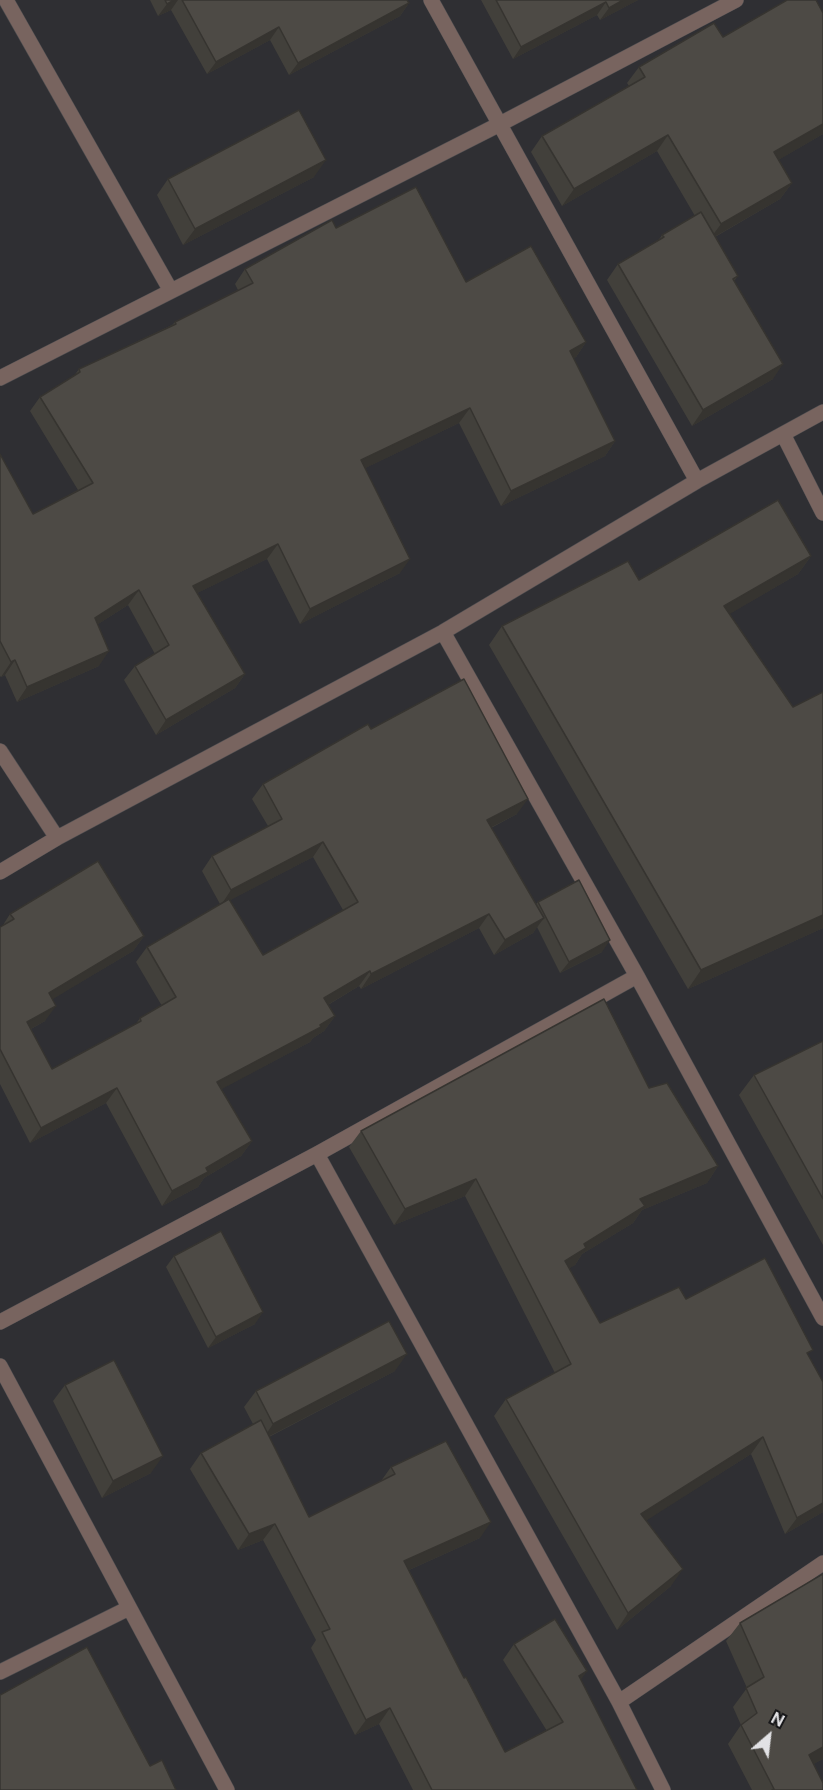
<!DOCTYPE html>
<html>
<head>
<meta charset="utf-8">
<style>
	body { margin:0 }
	#map { position:relative; width:823px; height:1790px; overflow:hidden; background:#2f2f33; font-family:"Public Sans",sans-serif }
	canvas { display:block }
	.north { position:absolute; left:739px; top:1706px; width:60px; height:60px; -webkit-text-stroke:4px #171719; paint-order:stroke; rotate:28deg; font-size:16px; font-weight:700; line-height:24px; text-align:center; color:#e2e2e5 }
	.north::after { content:''; display:block; margin:auto; width:21px; height:27px; background:#e2e2e5; clip-path:polygon(50% 0,100% 100%,50% 72%,0 100%) }
</style>
</head>
<body>
<div id="map">
<canvas width="823" height="1790"></canvas>
<div class="north">N</div>
</div>
<script>
const ctx = document.querySelector('canvas').getContext('2d');
ctx.lineJoin = 'round';
function toPath(rows) {
  const path = new Path2D();
  for (const r of rows) {
    path.moveTo(r[0], r[1]);
    for (let i = 2; i < r.length; i += 2) path.lineTo(r[i], r[i + 1]);
  }
  return path;
}
function trace(path, color, width, dash) {
  ctx.strokeStyle = color;
  ctx.lineWidth = width;
  ctx.lineCap = dash ? 'butt' : 'round';
  ctx.setLineDash(dash || []);
  ctx.stroke(path);
}
function paint(path, color) {
  ctx.fillStyle = color;
  ctx.fill(path, 'evenodd');
}
const minor = toPath([
	[6,0,171,291],
	[431,0,697,481],
	[0,378,500,124,736,0],
	[783,434,823,513],
	[443,632,637,976,823,1318],
	[0,751,57,838],
	[0,872,57,838,443,632,697,481,823,412],
	[317,1154,619,1702,663,1790],
	[0,1322,317,1154,637,976],
	[0,1366,227,1790],
	[0,1672,129,1608],
	[619,1702,823,1563]
]);
trace(minor, '#4c4c4f', 16);
trace(minor, '#78645f', 15);
paint(toPath([
	[150,0,407,0,409,3,400,16,289,75,270,40,207,74,171,10,158,16],
	[481,0,638,0,600,20,597,15,513,59],
	[723,37,823,134,778,160,792,183,780,199,715,237,738,276,734,281,773,379,692,426,607,280,618,264,658,241,662,235,695,216,657,151,562,206,531,152,542,136,629,86,627,83,639,67],
	[314,177,183,245,157,195,168,179],
	[336,228,466,282,586,342,576,357,573,358,615,441,605,456,501,506,459,423,365,468,400,573,300,624,267,559,197,593,245,674,235,688,156,735,124,680,135,666,155,654,128,605,98,624,99,666,17,702,5,675,1,677,0,676,0,454,33,514,78,490,30,411,40,397,74,376,79,369,172,325,175,322,238,290,235,284,245,269],
	[811,556,798,574,729,614,823,928,688,989,489,645,502,626,639,580],
	[371,729,517,814,491,828,536,904,538,902,602,952,560,973,537,927,533,933,494,955,479,928,361,989,359,986,328,1005,335,1016,324,1031,313,1038,310,1042,221,1089,252,1141,241,1156,204,1178,198,1187,162,1206,106,1103,30,1143,0,1084,0,927,3,925,10,914,144,936,133,951,52,999,45,1021,31,1029,52,1069,136,1024,140,1018,162,1006,136,962,147,947,220,904,202,871,212,856,268,826,252,799,263,784],
	[313,857,343,910,263,955,230,900],
	[823,1041,823,1245,739,1095,754,1075],
	[649,1088,718,1166,707,1183,642,1210,633,1223,582,1254,575,1265,569,1268,600,1323,686,1299,809,1357,823,1382,823,1512,785,1534,751,1454,646,1520,671,1586,617,1630,494,1416,506,1399,555,1373,465,1196,394,1225,349,1147,361,1131],
	[174,1256,255,1324,208,1348,166,1267],
	[395,1371,269,1437,309,1517,381,1481,391,1467,480,1538,409,1570,464,1678,505,1752,547,1731,503,1660,514,1644,581,1680,637,1790,413,1790,379,1724,355,1735,311,1648,316,1640,263,1540,238,1550,190,1469,201,1453,253,1424,244,1407,256,1391],
	[65,1385,151,1473,102,1498,53,1401],
	[823,1574,823,1759,813,1764,823,1790,752,1790,728,1744,741,1725,733,1707,747,1688,726,1641,740,1623]
]), '#42403b');
paint(toPath([
	[174,0,178,0,171,10,158,16,167,4],
	[623,0,638,0,600,20,609,8],
	[606,2,597,15,513,59,521,47],
	[409,3,400,16,289,75,298,63],
	[279,27,270,40,207,74,216,62],
	[823,124,823,134,763,169,774,152],
	[668,135,657,151,562,206,574,189],
	[326,160,314,177,183,245,195,229],
	[792,183,780,199,709,240,721,224],
	[586,342,576,357,559,366,570,351],
	[783,364,773,379,692,426,703,410],
	[470,408,459,423,351,475,361,460],
	[615,441,605,456,501,506,511,491],
	[278,544,267,559,183,600,193,586],
	[811,556,798,574,711,625,724,606],
	[410,559,400,573,300,624,310,609],
	[139,590,128,605,84,633,95,618],
	[109,651,99,666,17,702,27,687],
	[15,660,5,675,1,677,11,662],
	[245,674,235,688,156,735,166,720],
	[528,799,517,814,476,835,487,820],
	[323,842,313,857,221,905,231,890],
	[489,914,479,928,361,989,371,974],
	[823,915,823,928,688,989,701,970],
	[544,918,533,933,494,955,505,940],
	[144,936,133,951,38,1008,49,993],
	[610,940,602,952,560,973,569,962],
	[370,971,359,986,314,1013,324,998],
	[56,1006,45,1021,16,1037,27,1022],
	[335,1016,324,1031,313,1038,310,1042,207,1097,217,1082],
	[117,1088,106,1103,30,1143,41,1128],
	[252,1141,241,1156,204,1178,198,1187,162,1206,172,1191,206,1168],
	[718,1166,707,1183,642,1210,633,1223,582,1254,575,1265,554,1278,565,1261,584,1244,640,1199],
	[476,1179,465,1196,394,1225,405,1209],
	[263,1312,255,1324,208,1348,216,1337],
	[407,1354,395,1371,262,1440,273,1424],
	[763,1437,751,1454,630,1531,641,1514],
	[163,1456,151,1473,102,1498,113,1481],
	[823,1503,823,1512,785,1534,797,1518],
	[491,1522,480,1538,393,1577,404,1561],
	[275,1524,263,1540,238,1550,249,1534],
	[683,1569,671,1586,617,1630,628,1613],
	[587,1671,576,1687,579,1676],
	[390,1708,379,1724,355,1735,366,1720],
	[823,1747,823,1759,796,1773,809,1755]
]), '#363430');
const building = toPath([
	[165,0,174,0,167,4,165,0],
	[182,0,407,0,409,3,298,63,279,27,216,62,182,0],
	[496,0,623,0,609,8,606,2,521,47,496,0],
	[787,0,816,0,823,13,823,124,774,152,792,183,721,224,668,135,574,189,542,136,645,77,639,67,714,23,723,37,787,0],
	[299,110,326,160,195,229,168,179,299,110],
	[416,187,466,282,531,246,586,342,570,351,615,441,511,491,470,408,361,460,410,559,310,609,278,544,193,586,245,674,166,720,135,666,169,645,139,590,95,618,109,651,27,687,15,660,11,662,0,641,0,454,33,514,93,483,40,397,80,372,79,369,176,324,175,322,253,283,245,269,332,220,336,228,416,187],
	[701,212,738,276,733,279,783,364,703,410,618,264,664,237,662,235,701,212],
	[778,500,811,556,724,606,793,707,823,692,823,915,701,970,502,626,628,561,639,580,778,500],
	[464,679,528,799,487,820,544,918,505,940,489,914,371,974,370,971,324,998,335,1016,320,1025,321,1027,217,1082,252,1141,206,1168,208,1172,172,1191,117,1088,41,1128,0,1049,0,927,14,919,10,914,98,861,144,936,49,993,56,1006,27,1022,52,1069,141,1021,140,1018,176,997,147,947,229,899,263,955,358,902,323,842,231,890,212,856,282,819,263,784,368,724,371,729,464,679],
	[579,880,610,940,569,962,538,902,579,880],
	[604,999,649,1088,667,1083,718,1166,640,1199,645,1206,584,1244,586,1248,565,1261,600,1323,679,1287,686,1299,765,1258,813,1350,807,1353,823,1382,823,1503,797,1518,763,1437,641,1514,683,1569,628,1613,506,1399,571,1364,476,1179,405,1209,361,1131,604,999],
	[823,1041,823,1199,754,1075,823,1041],
	[221,1231,263,1312,216,1337,174,1256,221,1231],
	[389,1321,407,1354,273,1424,256,1391,389,1321],
	[114,1360,163,1456,113,1481,65,1385,114,1360],
	[261,1420,309,1517,395,1474,391,1467,446,1441,491,1522,404,1561,464,1678,466,1677,505,1752,563,1722,514,1644,555,1619,587,1671,579,1676,637,1790,432,1790,390,1708,366,1720,322,1632,330,1629,275,1524,249,1534,201,1453,261,1420],
	[823,1574,823,1747,809,1755,823,1783,823,1790,772,1790,774,1789,741,1725,757,1713,746,1688,764,1677,740,1623,823,1574],
	[87,1647,150,1766,162,1760,176,1790,0,1790,0,1695,87,1647]
]);
paint(building, '#4d4a45');
trace(building, '#363430', 1.5);
</script>
</body>
</html>
